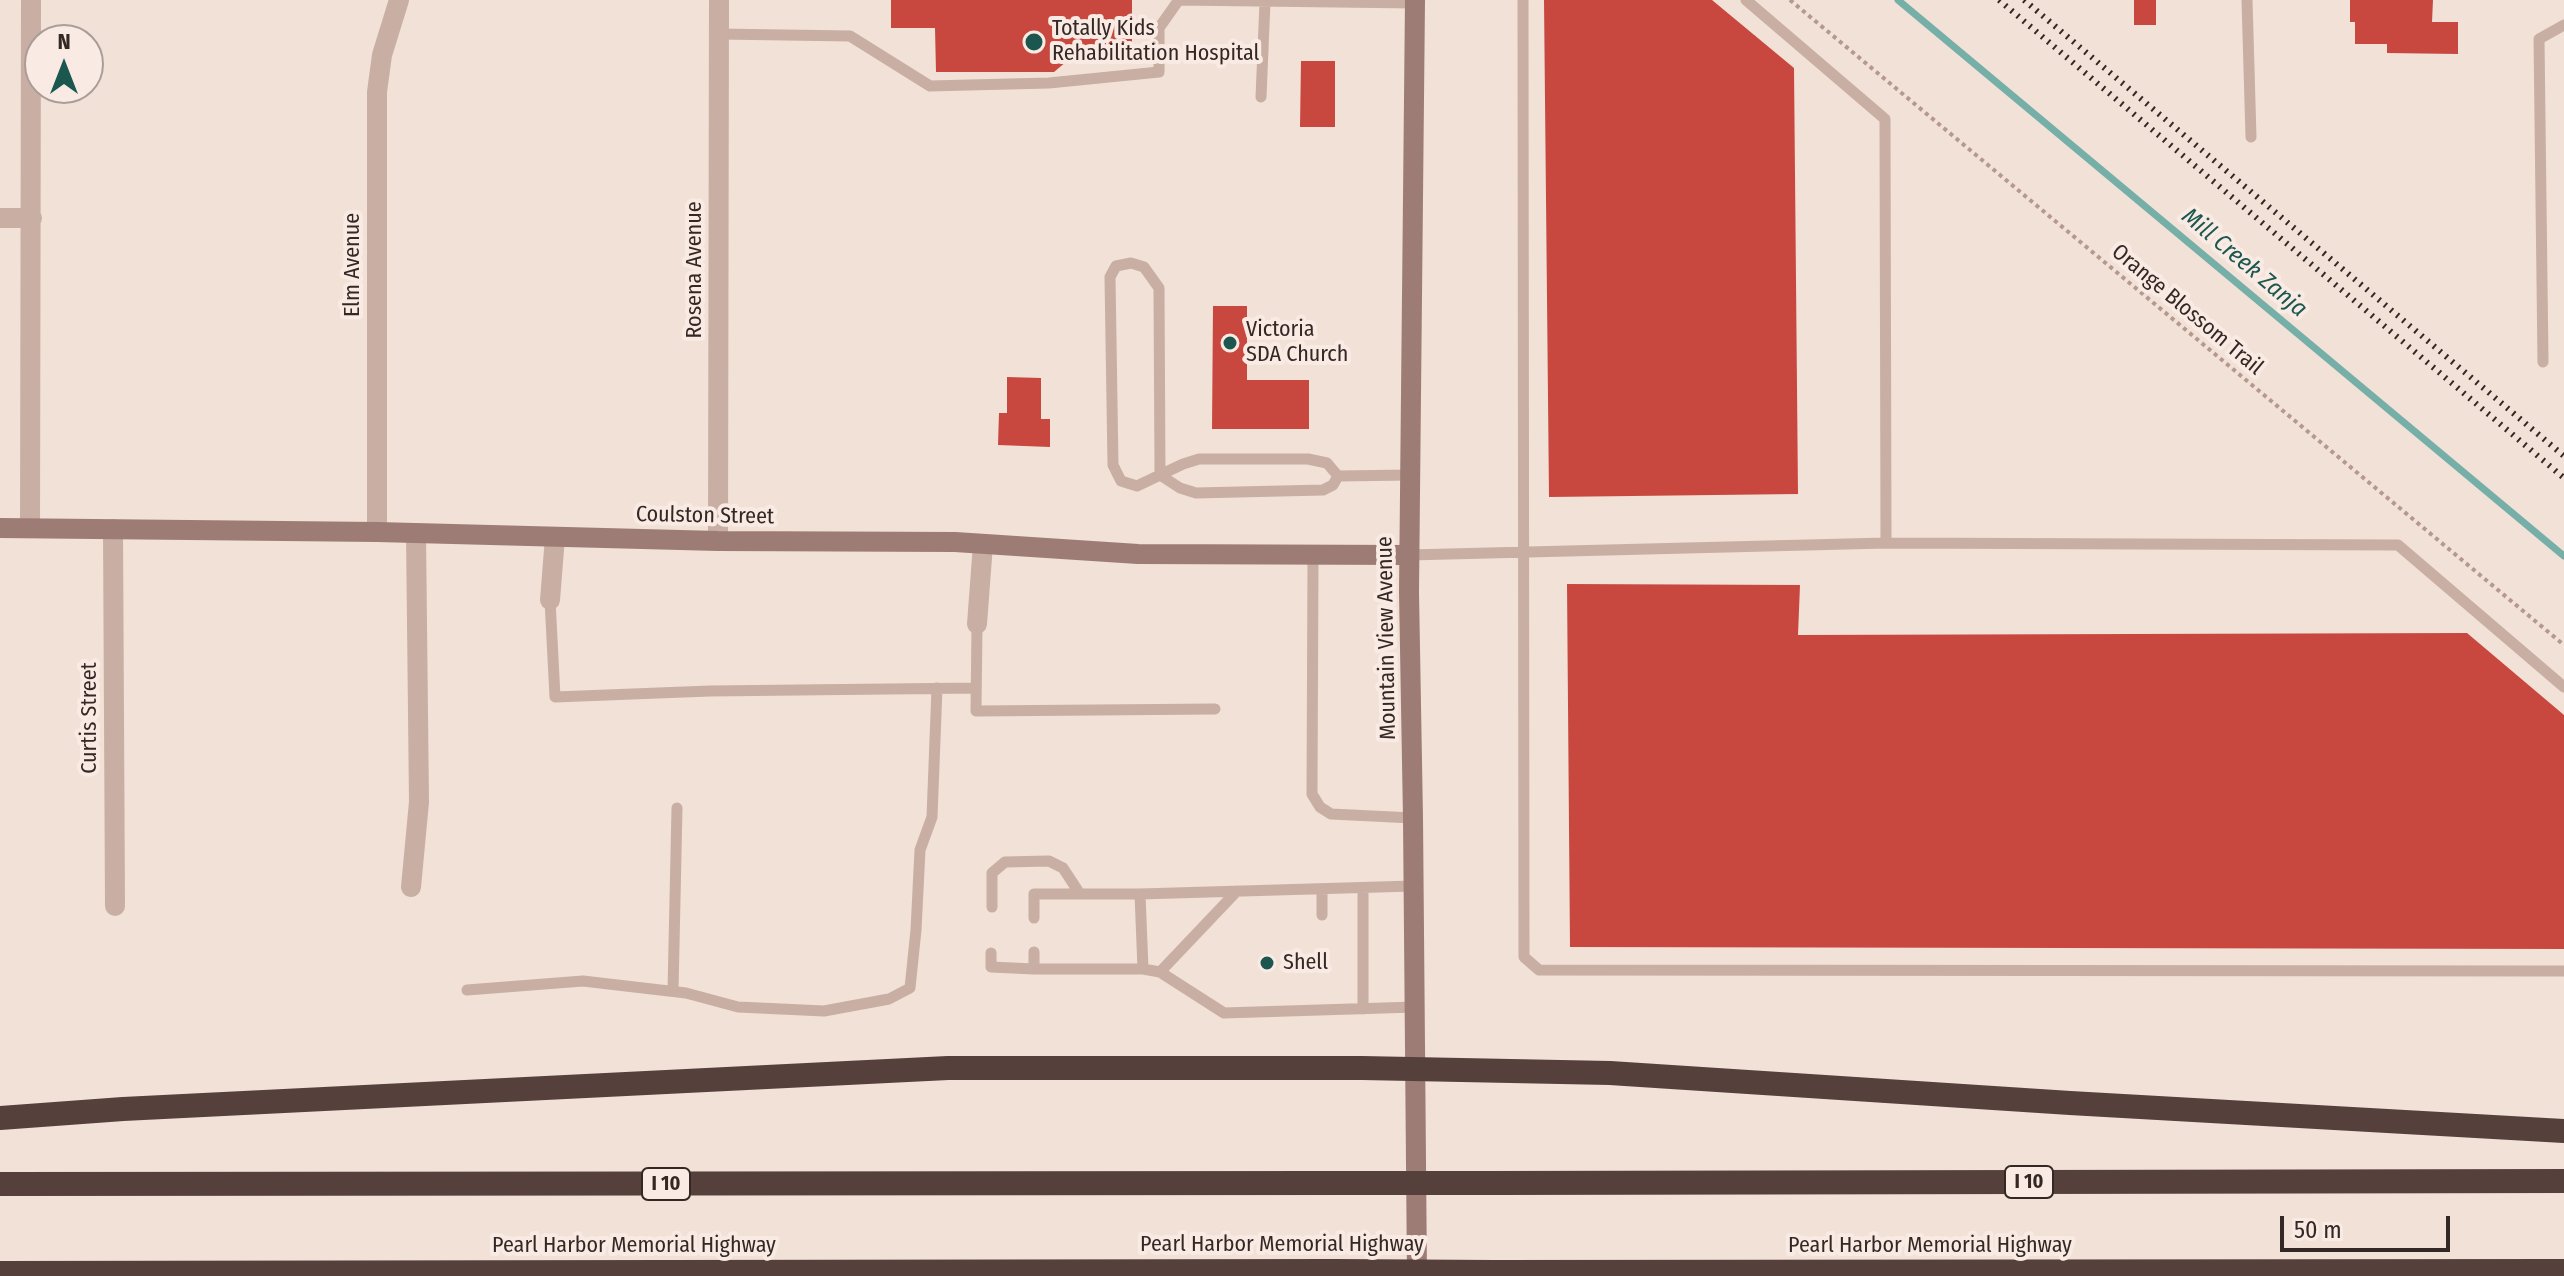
<!DOCTYPE html>
<html>
<head>
<meta charset="utf-8">
<style>
	body { margin:0 }
	#map { position:relative; width:2564px; height:1276px; overflow:hidden; background:#f1e1d7; font-family:"Fira Sans Condensed",sans-serif }
	canvas { display:block }
	.north { position:absolute; left:24px; top:24px; width:80px; height:80px; box-sizing:border-box; background:#f9ebe4; border:2px solid #aa9d98; border-radius:50%; rotate:0deg; font-size:22px; font-weight:700; line-height:32px; text-align:center; color:#342825 }
	.north::after { content:''; display:block; margin:auto; width:28px; height:36px; background:#1b564f; clip-path:polygon(50% 0,100% 100%,50% 72%,0 100%) }
	.scale { position:absolute; left:2280px; top:1216px; width:170px; height:36px; box-sizing:border-box; border:4px solid #342825; border-top:0; padding-left:10px; font-size:24px; line-height:28px; white-space:nowrap; color:#342825; -webkit-text-stroke:6px #f9ebe4; paint-order:stroke }
</style>
</head>
<body>
<div id="map">
<canvas width="2564" height="1276"></canvas>
<div class="north">N</div>
<div class="scale">50 m</div>
</div>
<script>
const ctx = document.querySelector('canvas').getContext('2d');
ctx.lineJoin = 'round';
function toPath(rows) {
  const path = new Path2D();
  for (const r of rows) {
    path.moveTo(r[0], r[1]);
    for (let i = 2; i < r.length; i += 2) path.lineTo(r[i], r[i + 1]);
  }
  return path;
}
function trace(path, color, width, dash) {
  ctx.strokeStyle = color;
  ctx.lineWidth = width;
  ctx.lineCap = dash ? 'butt' : 'round';
  ctx.setLineDash(dash || []);
  ctx.stroke(path);
}
function paint(path, color) {
  ctx.fillStyle = color;
  ctx.fill(path, 'evenodd');
}
function drawText(font, color, halo, rows, align = 'center') {
  ctx.font = font + ' "Fira Sans Condensed",sans-serif';
  ctx.lineWidth = 8;
  ctx.setLineDash([]);
  ctx.textBaseline = 'middle';
  ctx.strokeStyle = halo;
  ctx.fillStyle = color;
  for (const [text, x, y, turn = 0] of rows) {
    ctx.save();
    ctx.translate(x, y);
    ctx.rotate((+turn || 0) * Math.PI / 180);
    ctx.textAlign = isNaN(turn) ? turn : align;
    if (halo) ctx.strokeText(text, 0, 0);
    ctx.fillText(text, 0, 0);
    ctx.restore();
  }
}
trace(toPath([
	[1898,0,2564,556]
]), '#76afa7', 7);
paint(toPath([
	[891,0,1132,0,1132,56,1073,56,1054,72,936,72,935,28,891,28],
	[1544,0,1712,0,1794,68,1798,494,1549,497],
	[2134,0,2156,0,2156,25,2134,25],
	[2350,0,2433,0,2432,22,2458,22,2458,54,2387,53,2387,44,2355,44,2355,22,2350,22],
	[1301,61,1335,61,1335,127,1300,127],
	[1213,306,1247,306,1247,380,1309,380,1309,429,1212,429],
	[1007,377,1041,378,1041,419,1050,419,1050,447,998,445,999,413,1007,413],
	[1567,584,1800,585,1798,635,2467,633,2564,715,2564,949,1570,947]
]), '#c8483f');
trace(toPath([
	[1790,0,2564,645]
]), '#b5988e', 4, [4, 4]);
trace(toPath([
	[1178,0,1415,3],
	[1523,0,1524,957,1539,970,2564,971],
	[1746,0,1885,119,1886,543,2398,545,2564,687],
	[2247,0,2251,137],
	[719,34,850,36,930,86,1049,83,1159,72,1159,28,1178,1],
	[1261,97,1265,2],
	[1131,263,1144,267,1159,288,1160,475,1137,486,1121,481,1113,465,1110,277,1116,266,1131,263],
	[2543,362,2539,39,2564,25],
	[1199,459,1308,459,1327,463,1338,476,1333,485,1323,490,1196,493,1180,488,1160,475,1183,464,1199,459],
	[1338,476,1410,475],
	[1313,555,1312,794,1320,807,1331,814,1413,818],
	[1409,555,1886,543],
	[550,600,555,697,710,691,976,688],
	[977,624,976,711,1215,709],
	[1413,886,1140,894,1143,969,1160,972,1224,1013,1415,1007],
	[1322,890,1322,915],
	[992,907,992,873,1005,862,1049,861,1063,868,1080,894],
	[1034,918,1034,894,1140,894],
	[1034,952,1034,969,1143,969],
	[991,953,991,967,1034,969],
	[1160,972,1237,891],
	[467,990,583,981,686,993,738,1007,824,1011,889,999,910,988,916,930,920,850,932,817,937,688],
	[673,991,677,808],
	[1363,1009,1363,888]
]), '#c9aea3', 11);
trace(toPath([
	[0,218,32,218],
	[30,528,31,0],
	[113,529,115,906],
	[377,532,377,92,382,55,399,0],
	[718,541,719,0],
	[550,600,555,537],
	[977,624,983,544],
	[411,887,419,802,416,533]
]), '#c9aea3', 20);
trace(toPath([
	[1415,0,1409,592,1413,818,1417,1276],
	[0,528,377,532,718,541,955,542,1138,554,1409,555]
]), '#9d7c75', 20);
trace(toPath([
	[0,1118,123,1109,948,1068,1362,1068,1610,1073,2070,1103,2564,1131],
	[1494,1183,2564,1181],
	[0,1184,1332,1183],
	[1494,1272,2564,1271],
	[0,1273,1334,1271]
]), '#55403c', 24);
trace(toPath([
	[1999,0,2564,478],
	[2024,0,2564,456]
]), '#342825', 6, [2, 6]);
trace(toPath([
	[1332,1183,1494,1183],
	[1334,1271,1494,1272]
]), '#55403c', 24);
for (const [x, y, r, color] of [
	[1034,42,10,"#1b564f"],
	[1230,343,8,"#1b564f"],
	[1267,963,8,"#1b564f"]
]) {
  const dot = new Path2D();
  dot.arc(x, y, r, 0, 2 * Math.PI);
  ctx.fillStyle = color;
  ctx.fill(dot);
  trace(dot, '#f9ebe4', 3);
}
for (const [x, y, w] of [
	[2029,1182,48],
	[666,1184,48]
]) {
  const box = new Path2D();
  box.roundRect(x - w / 2, y - 16, w, 32, 6);
  ctx.fillStyle = '#f9ebe4';
  ctx.fill(box);
  trace(box, '#342825', 2);
}
drawText('bold 20px', '#342825', null, [
	["I 10",2029,1182],
	["I 10",666,1184]
]);
drawText('22px', '#342825', '#f9ebe4', [
	["Totally Kids",1052,29],
	["Rehabilitation Hospital",1052,54],
	["Victoria",1246,330],
	["SDA Church",1246,355],
	["Shell",1283,963]
], 'left');
drawText('22px', '#342825', '#f9ebe4', [
	["Elm Avenue",353,265,-90],
	["Rosena Avenue",695,270,-90],
	["Orange Blossom Trail",2187,310,40],
	["Coulston Street",705,516,1],
	["Mountain View Avenue",1387,638,-91],
	["Curtis Street",90,718,-90],
	["Pearl Harbor Memorial Highway",1282,1245],
	["Pearl Harbor Memorial Highway",634,1246],
	["Pearl Harbor Memorial Highway",1930,1246]
]);
drawText('italic 24px', '#1b564f', '#f9ebe4', [
	["Mill Creek Zanja",2244,263,40]
]);
</script>
</body>
</html>
